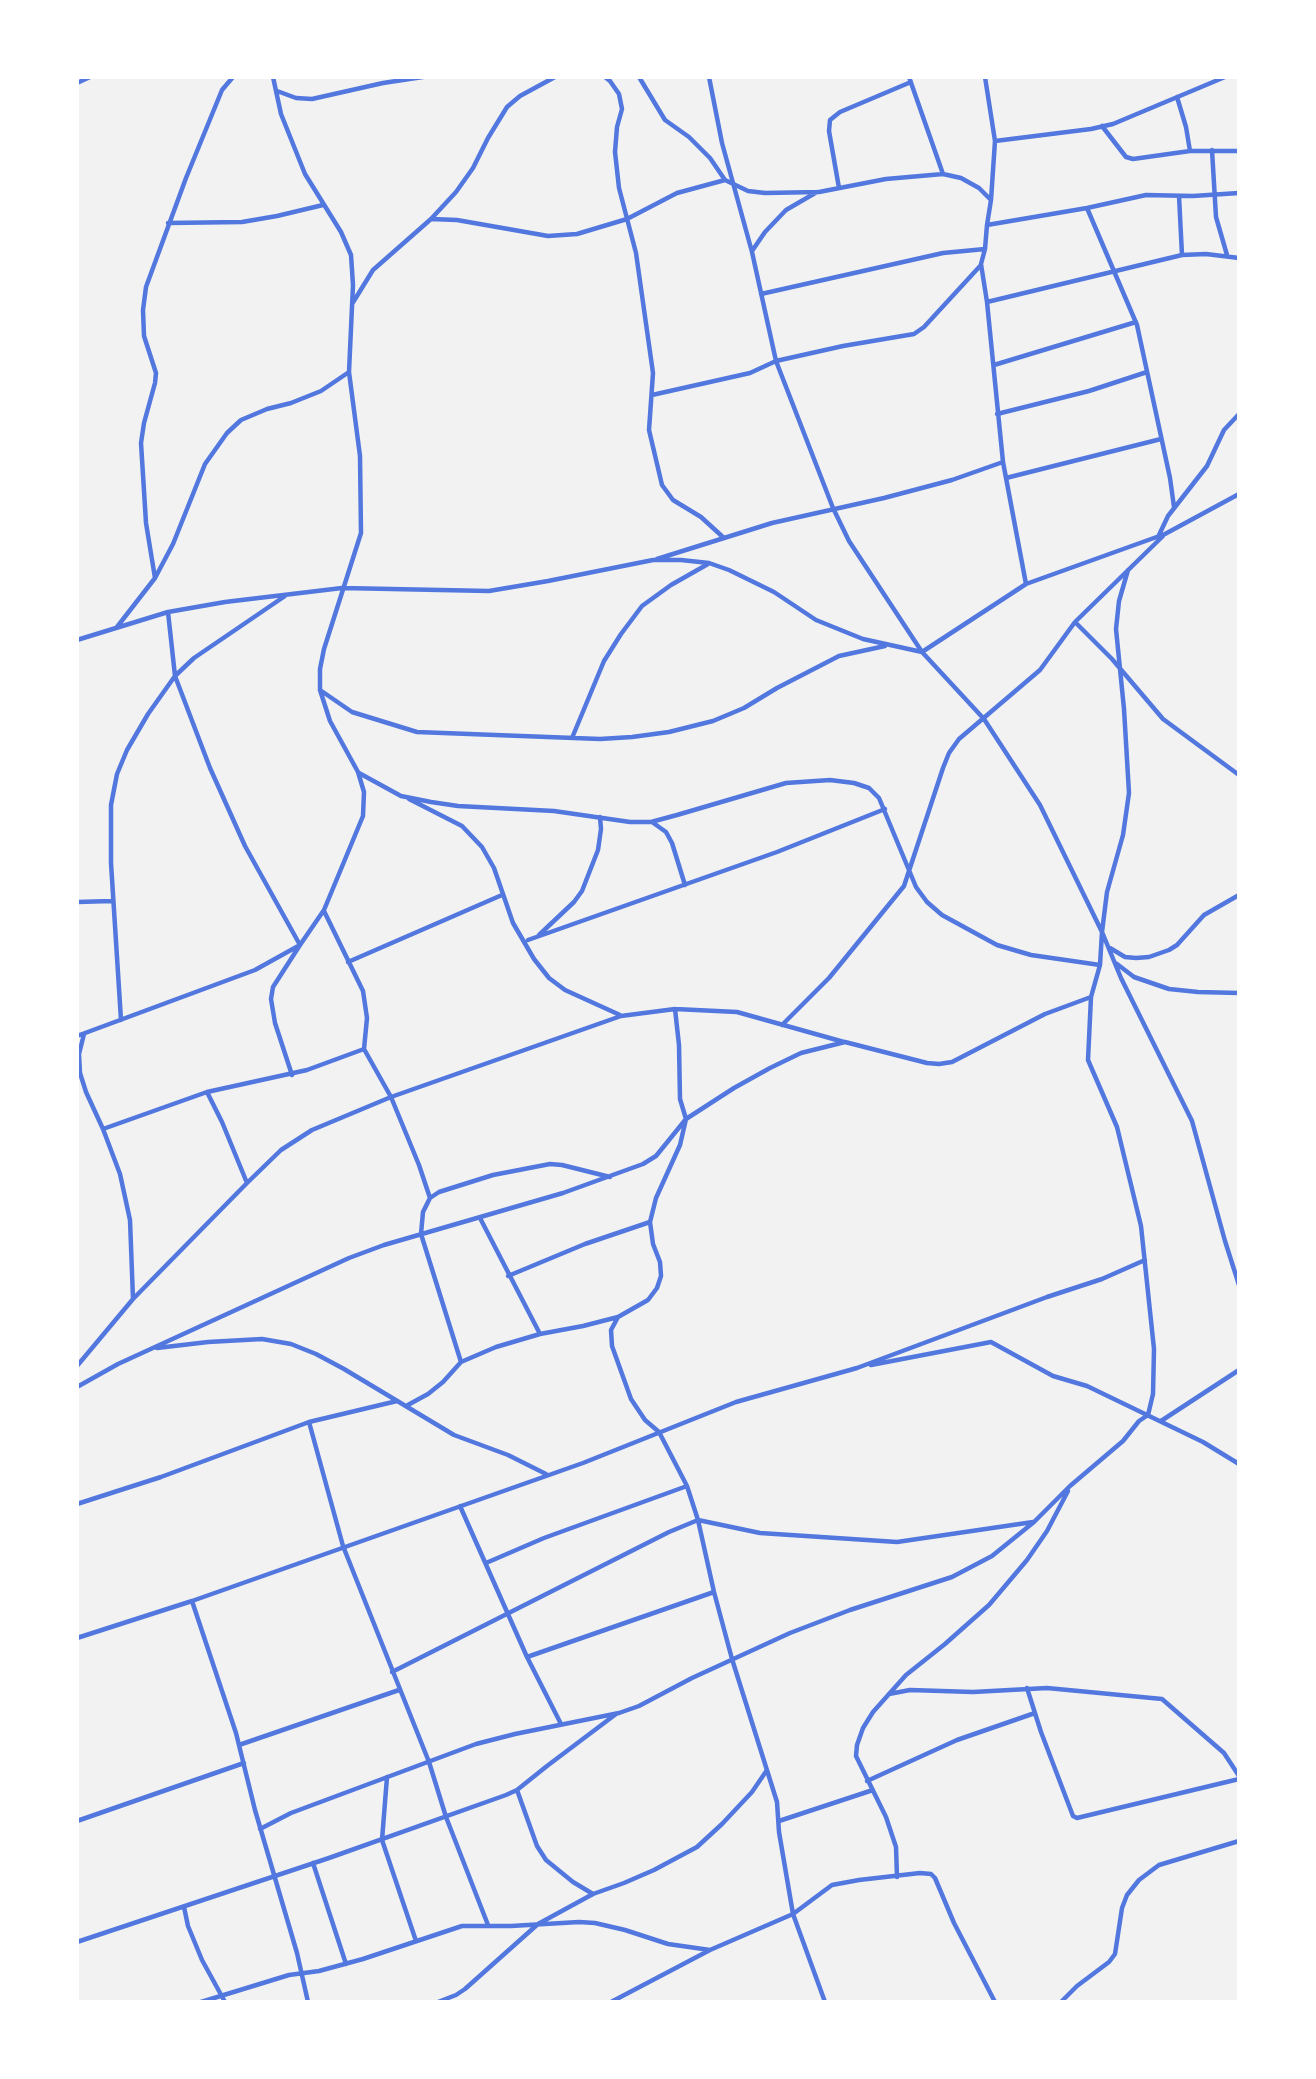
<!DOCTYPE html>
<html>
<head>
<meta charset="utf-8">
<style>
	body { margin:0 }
	#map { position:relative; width:1316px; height:2079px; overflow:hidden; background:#f2f2f2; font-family:"Fira Sans Condensed",sans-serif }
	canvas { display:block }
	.frame { position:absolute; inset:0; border:79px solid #fff; pointer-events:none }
</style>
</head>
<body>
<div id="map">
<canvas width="1316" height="2079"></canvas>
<div class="frame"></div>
</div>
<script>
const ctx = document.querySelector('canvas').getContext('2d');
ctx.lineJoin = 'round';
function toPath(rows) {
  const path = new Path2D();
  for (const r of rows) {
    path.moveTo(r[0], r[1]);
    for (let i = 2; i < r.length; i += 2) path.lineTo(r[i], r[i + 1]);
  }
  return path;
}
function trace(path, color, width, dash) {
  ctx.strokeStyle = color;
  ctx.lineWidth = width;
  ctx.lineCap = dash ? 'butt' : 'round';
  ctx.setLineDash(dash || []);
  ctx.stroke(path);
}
trace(toPath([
	[605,77,610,81,619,94,622,109,617,127,615,152,619,188,636,253,653,373,649,430,662,485,673,500,701,517,724,538],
	[639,77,665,120,689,137,710,158,725,180,748,191,765,193,819,192,886,179,943,174,961,178,979,188,991,200],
	[909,77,943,174],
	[985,77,995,141,991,200,987,225,985,249,981,264,987,302,1003,462,1026,584],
	[77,83,90,77],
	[277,91,296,98,312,99,383,83,423,77],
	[1177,97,1186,127,1190,151],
	[1102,126,1126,157,1133,159,1190,151,1239,151],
	[995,141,1091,129,1113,124,1225,77],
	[1212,150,1216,217,1227,255],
	[839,188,829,131,830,120,840,112,911,82],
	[1179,196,1182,255],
	[1087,208,1137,325,1170,478,1174,507],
	[431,219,457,220,548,236,577,234,627,219,677,193,725,180],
	[168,223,242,222,277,216,323,205],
	[987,225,1087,208,1146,195,1193,196,1239,193],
	[752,251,765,232,786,210,817,192],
	[761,294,943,253,985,249],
	[987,302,1182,255,1206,254,1239,258],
	[352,304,373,270,431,219,456,192,473,168,488,138,507,107,520,96,555,77],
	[994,365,1136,322],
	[652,395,750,373,776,361,843,346,914,334,924,327,981,265],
	[997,414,1089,391,1147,372],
	[1006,478,1161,439],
	[1159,535,1168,516,1207,466,1224,430,1239,414],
	[657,559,772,523,884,498,952,480,1003,462],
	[1128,570,1119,601,1116,629,1124,709,1129,793,1123,835,1107,892,1102,932,1121,978,1192,1121,1225,1241,1239,1285],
	[155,578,146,523,141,443,144,423,155,383,156,373,144,336,143,310,146,287,186,178,222,90,233,77],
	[168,612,175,676,210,768,245,846,300,945,273,987,271,999,275,1023,292,1075],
	[1075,622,1112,659,1163,719,1239,775],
	[117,627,155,578,173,544,205,464,227,433,241,420,267,409,291,403,321,391,349,372],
	[77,640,168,612,225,602,342,588,489,591,548,581,653,560,681,560,709,563,729,570,774,592,816,620,863,639,922,652,1026,584,1165,534,1239,494],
	[320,690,352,712,417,732,600,739,632,737,669,732,713,721,744,708,777,688,839,656,885,646],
	[572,738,604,661,621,634,642,606,671,585,708,564],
	[359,773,401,796,431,802,458,806,554,811,630,822,651,822,677,815,786,783,830,780,854,783,869,788,879,798,916,887,927,902,942,915,997,945,1031,955,1100,965],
	[409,799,462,826,482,847,494,868,513,923,534,959,549,978,565,990,620,1015],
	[652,822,666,832,672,843,685,885],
	[77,902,112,901],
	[324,911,363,991,367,1018,364,1049,391,1097,419,1165,430,1198],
	[539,935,574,902,582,891,598,850,601,829,600,817],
	[528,940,777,852,885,809],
	[1110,948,1125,957,1136,958,1149,957,1169,950,1177,945,1204,915,1239,895],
	[348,962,502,895],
	[1117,964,1134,977,1169,989,1198,992,1239,993],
	[121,1020,111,863,111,805,117,774,127,750,148,714,175,676,194,658,285,596],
	[782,1025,829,978,904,886,943,768,949,753,959,739,1040,670,1075,622,1163,536],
	[84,1034,79,1054,80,1073,86,1092,103,1129,120,1174,130,1220,133,1299],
	[77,1036,255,970,300,945,324,910,363,816,364,792,358,772,330,721,320,690,320,669,324,649,361,533,360,456,349,372,353,285,351,255,341,232,305,174,281,114,273,77],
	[207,1092,222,1122,247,1183],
	[103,1129,207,1092,307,1070,364,1049],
	[480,1218,540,1334],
	[508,1276,585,1244,650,1222],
	[618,1317,611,1330,612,1346,631,1399,645,1420,659,1432,687,1486,698,1520,714,1592,732,1659,777,1802,779,1832,793,1914,825,2002],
	[157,1348,208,1342,262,1339,291,1344,316,1354,344,1369,454,1435,508,1455,546,1474],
	[461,1362,421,1234,423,1212,430,1198,439,1192,493,1175,550,1164,562,1165,610,1177],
	[871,1365,991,1342,1053,1376,1087,1386,1203,1442,1239,1464],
	[77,1366,133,1299,247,1183,281,1150,312,1130,391,1097,621,1016,675,1009,737,1012,844,1042],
	[77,1387,118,1364,349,1258,384,1245,563,1193,643,1164,656,1156,686,1119,734,1088,770,1068,801,1053,845,1042,927,1063,939,1064,952,1062,1045,1014,1091,997],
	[406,1406,428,1394,443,1382,461,1362,496,1347,540,1334,583,1326,618,1317,648,1300,657,1288,661,1276,660,1262,653,1244,650,1222,656,1198,680,1145,686,1119,680,1099,679,1045,675,1009],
	[1161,1421,1239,1370],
	[309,1422,343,1546,429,1762,446,1817,488,1925],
	[77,1504,161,1477,309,1422,397,1401],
	[460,1506,527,1657,561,1724],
	[486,1563,544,1538,687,1486],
	[192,1601,236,1733,255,1810,297,1953,308,2002],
	[77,1638,192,1601,583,1463,736,1402,857,1368,1047,1297,1102,1279,1145,1260],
	[527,1657,714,1592],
	[392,1672,669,1532,698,1520,760,1533,897,1542,1033,1522],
	[1027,1688,1041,1732,1073,1816,1077,1818,1239,1779],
	[889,1694,910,1690,973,1692,1047,1688,1162,1699,1224,1753,1239,1776],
	[239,1745,399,1690],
	[387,1777,382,1840,416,1941],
	[867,1781,957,1740,1035,1713],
	[517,1790,537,1846,546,1860,573,1882,593,1894],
	[77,1821,244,1763],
	[779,1821,873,1790],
	[260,1829,291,1813,476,1744,515,1734,619,1713,639,1706,692,1678,790,1633,850,1610,952,1577,992,1556,1034,1522,1070,1486,1123,1441,1139,1421,1148,1415,1153,1394,1154,1349,1141,1226,1117,1127,1088,1060,1091,997,1100,965,1102,932,1040,805,984,719,922,652,849,541,833,508,776,361,752,252,722,143,709,77],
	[313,1863,346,1964],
	[897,1877,896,1847,886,1817,856,1756,857,1745,863,1728,873,1712,906,1675,945,1644,989,1605,1027,1560,1047,1531,1068,1491],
	[184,1907,188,1926,202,1960,225,2002],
	[77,1942,329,1858,506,1795,517,1790,547,1766,616,1714],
	[201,2002,289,1975,319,1971,363,1959,462,1926,511,1926,579,1922,595,1923,625,1930,668,1944,710,1950],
	[438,2002,456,1995,465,1989,538,1924,593,1894,624,1883,654,1870,697,1847,722,1824,752,1792,767,1770],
	[611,2002,710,1950,793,1914,832,1885,859,1880,920,1873,931,1874,935,1878,954,1923,995,2002],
	[1061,2002,1077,1986,1109,1962,1115,1954,1122,1908,1127,1895,1139,1880,1159,1865,1239,1841]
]), '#5277de', 4.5);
</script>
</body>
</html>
